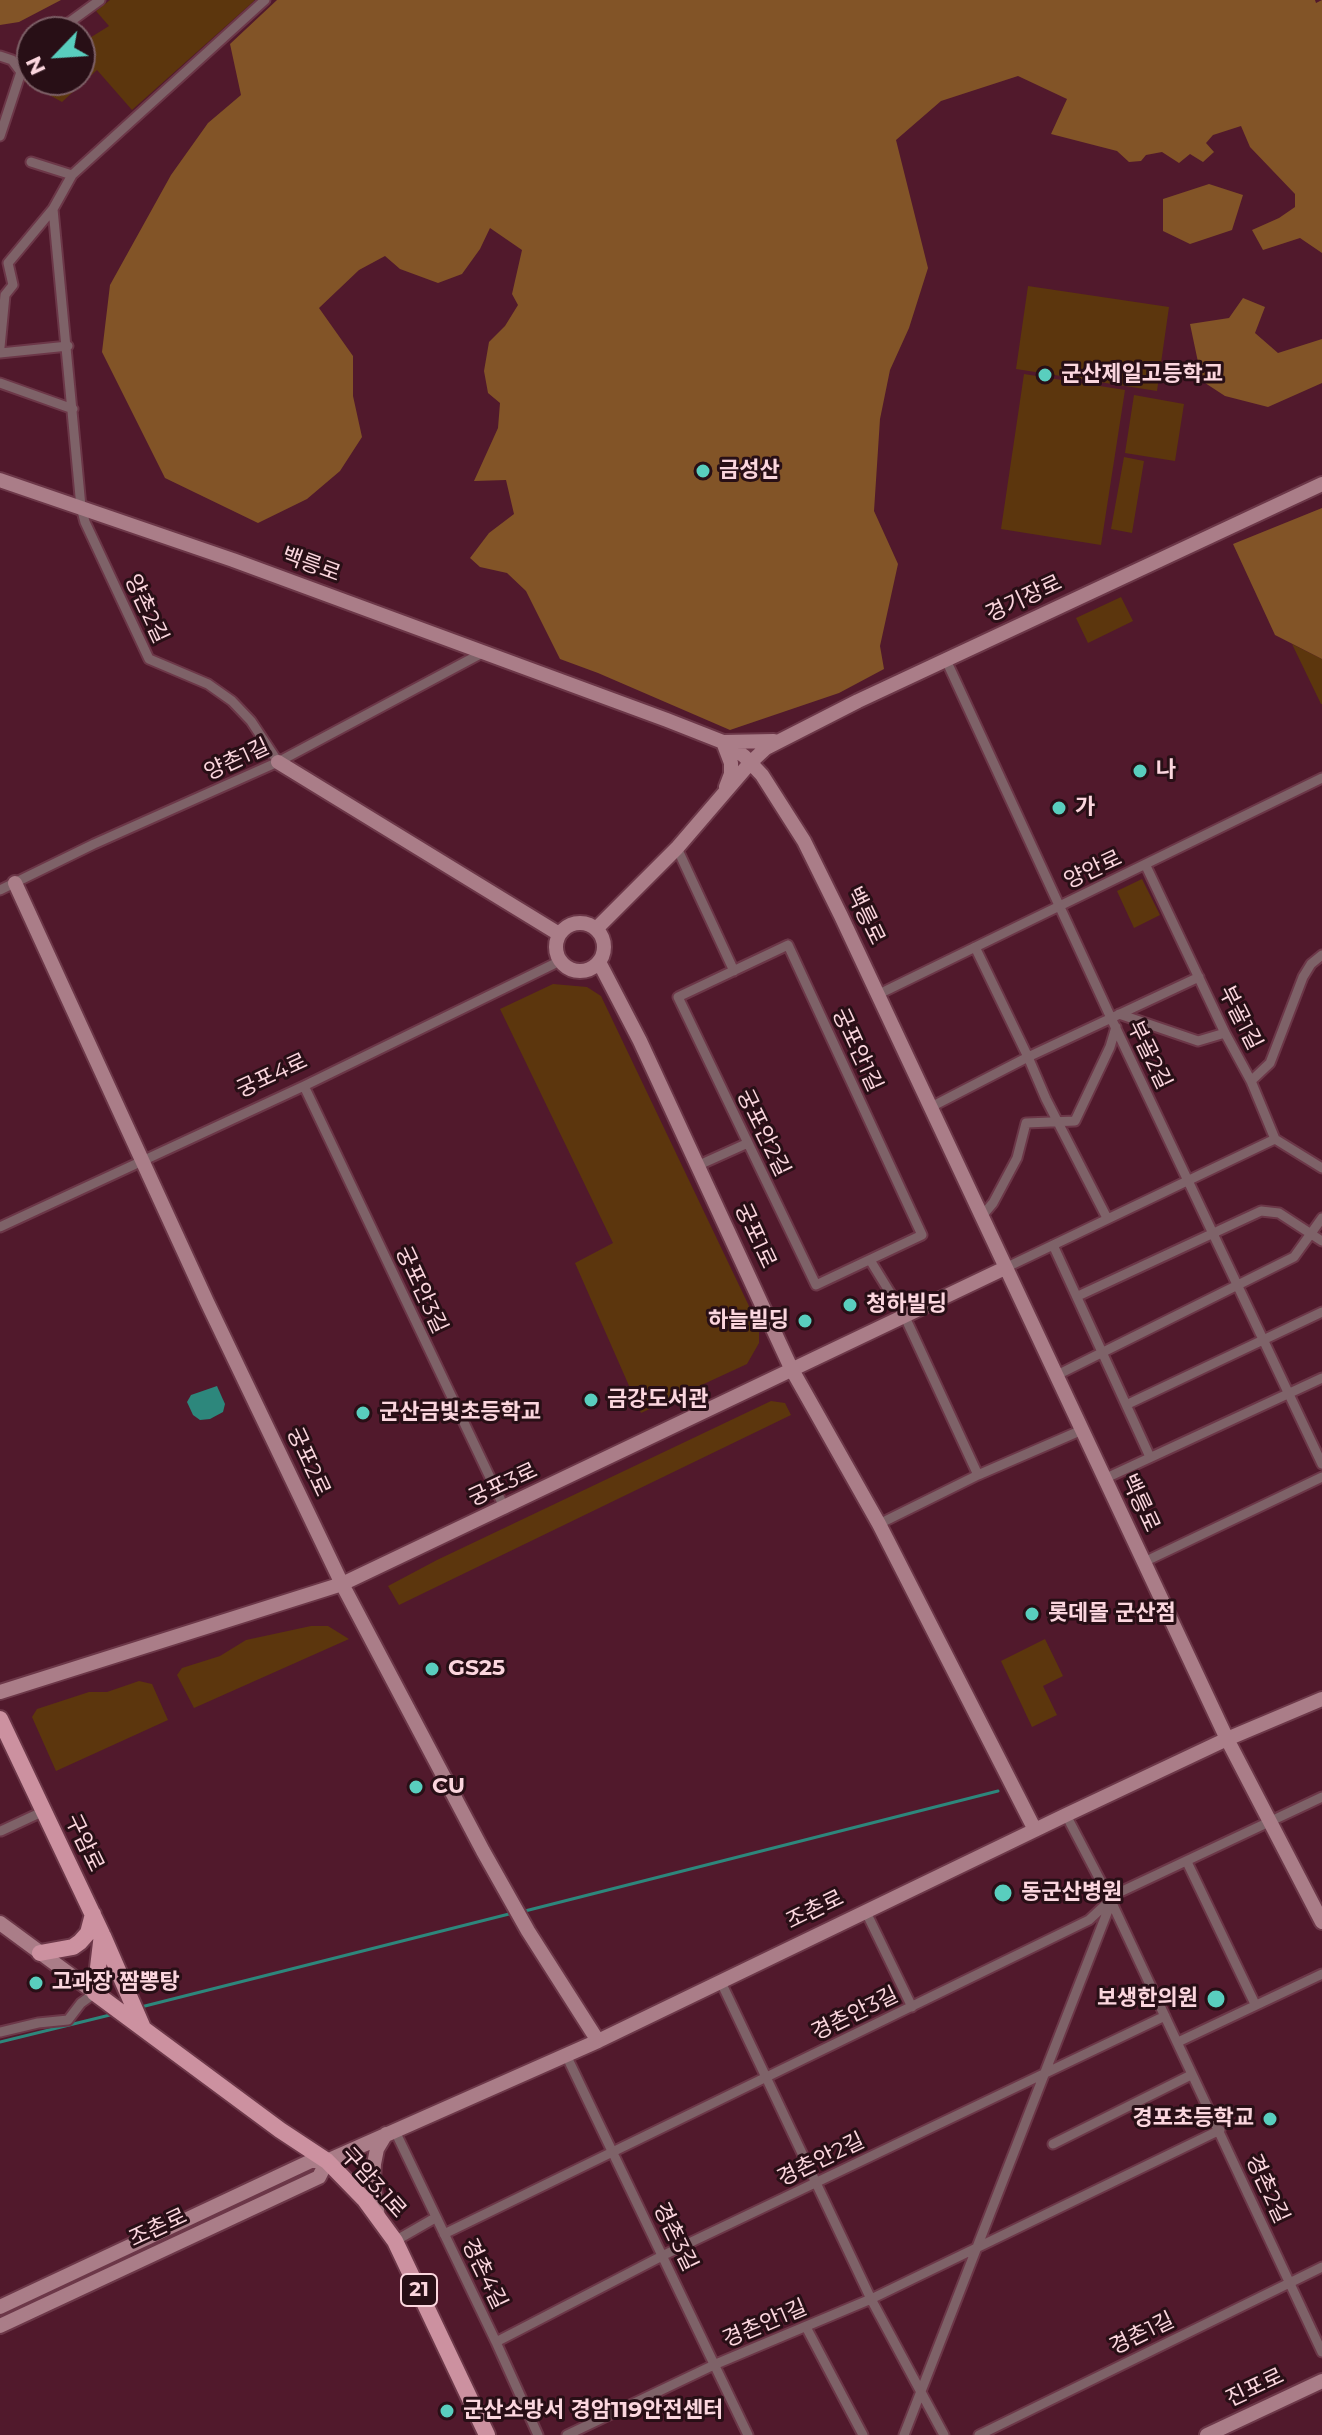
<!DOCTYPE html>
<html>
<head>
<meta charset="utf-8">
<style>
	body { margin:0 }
	#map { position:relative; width:1322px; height:2435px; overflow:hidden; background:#51192c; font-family:Montserrat,sans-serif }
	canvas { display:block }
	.north { position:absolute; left:16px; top:16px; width:80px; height:80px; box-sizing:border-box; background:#280f16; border:2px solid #7c5f66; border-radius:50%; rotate:245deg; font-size:22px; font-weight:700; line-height:32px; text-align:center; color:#fbd6de }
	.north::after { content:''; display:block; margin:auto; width:28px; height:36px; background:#59cebe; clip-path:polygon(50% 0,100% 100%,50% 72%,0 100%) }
</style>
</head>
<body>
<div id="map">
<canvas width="1322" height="2435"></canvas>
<div class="north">N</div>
</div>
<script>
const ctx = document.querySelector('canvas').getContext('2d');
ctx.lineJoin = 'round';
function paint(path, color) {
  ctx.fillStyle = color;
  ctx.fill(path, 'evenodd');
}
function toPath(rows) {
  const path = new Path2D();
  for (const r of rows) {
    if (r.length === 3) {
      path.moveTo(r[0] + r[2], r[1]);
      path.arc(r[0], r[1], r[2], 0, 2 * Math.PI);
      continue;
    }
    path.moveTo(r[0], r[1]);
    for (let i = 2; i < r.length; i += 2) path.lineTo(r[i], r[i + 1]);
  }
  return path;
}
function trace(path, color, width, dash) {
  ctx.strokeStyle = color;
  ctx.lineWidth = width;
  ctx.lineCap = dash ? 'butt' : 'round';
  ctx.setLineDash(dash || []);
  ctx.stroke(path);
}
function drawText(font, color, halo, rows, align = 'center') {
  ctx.font = font + ' Montserrat,"Noto Sans KR",sans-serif';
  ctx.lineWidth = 6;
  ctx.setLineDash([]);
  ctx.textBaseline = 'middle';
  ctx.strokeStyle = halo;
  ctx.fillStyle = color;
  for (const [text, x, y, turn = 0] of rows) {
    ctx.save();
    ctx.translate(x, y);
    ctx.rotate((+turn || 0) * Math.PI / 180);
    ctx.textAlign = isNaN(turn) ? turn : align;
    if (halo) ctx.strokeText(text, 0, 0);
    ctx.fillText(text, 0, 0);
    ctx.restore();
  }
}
paint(toPath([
	[110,0,254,0,254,1,132,110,97,70,62,102,22,80,32,66,32,80,80,80,80,44,109,26,96,11],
	[1028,286,1169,307,1157,391,1016,369],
	[1024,374,1125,390,1101,545,1001,529],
	[1134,395,1184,404,1175,461,1125,453],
	[1124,457,1144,461,1132,533,1111,529],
	[1121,597,1133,621,1088,643,1076,618],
	[1292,644,1322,659,1322,704,1321,704],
	[1142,879,1160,915,1134,928,1117,891],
	[553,984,587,987,601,996,759,1327,759,1343,747,1364,641,1413,575,1263,613,1243,500,1009],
	[771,1401,785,1403,791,1415,399,1605,388,1586,437,1560],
	[311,1626,328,1626,349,1639,194,1708,177,1675,182,1668,220,1656,246,1640],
	[1045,1639,1063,1676,1043,1686,1057,1715,1032,1727,1001,1661],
	[139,1681,152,1684,168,1720,56,1771,32,1717,37,1709,89,1692,107,1692]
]), '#5c360d');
paint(toPath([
	[0,0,61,0,19,22,0,25],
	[277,0,1315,0,1316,3,1322,0,1322,253,1300,238,1263,250,1252,230,1279,218,1295,207,1295,194,1250,147,1241,126,1213,135,1206,143,1214,152,1203,162,1190,154,1179,163,1162,152,1146,155,1141,161,1129,162,1117,151,1051,134,1067,99,1018,76,941,101,896,140,928,268,909,328,890,370,880,419,874,511,898,564,880,646,884,669,839,693,730,730,598,673,560,659,526,591,507,573,480,567,470,558,489,533,514,514,506,480,474,481,498,428,500,403,488,393,484,371,489,342,505,326,518,305,512,294,522,250,490,228,480,249,462,274,438,283,400,269,385,256,359,270,319,308,353,356,353,396,362,437,340,471,307,499,258,523,165,478,102,352,110,285,171,175,208,123,241,95,230,44],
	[1209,184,1243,195,1232,230,1190,244,1163,231,1163,199],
	[1243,298,1265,307,1255,333,1278,353,1322,339,1322,383,1268,407,1225,396,1202,381,1190,324,1229,318],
	[1322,508,1322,659,1275,635,1233,544]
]), '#825427');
paint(toPath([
	[217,1386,225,1404,223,1412,210,1419,200,1420,193,1415,187,1402,191,1395]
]), '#2d877c');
trace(toPath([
	[521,1912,998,1791],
	[141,2007,513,1913],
	[0,2042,114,2014]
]), '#2d877c', 3);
const street = toPath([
	[265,0,72,175,53,209,81,507,85,522,149,659,208,684,232,701,251,721,278,762],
	[56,32,100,0],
	[0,56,12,60,21,72,0,136],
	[21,72,32,54],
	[31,162,72,175],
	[0,347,5,295,13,285,8,263,53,209],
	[0,353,68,346],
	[0,383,73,409],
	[946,660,1111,1018,1322,1464],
	[677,848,734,971],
	[1146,866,1225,1033,1251,1081,1275,1139,1322,1168],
	[0,890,94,844,278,762,484,652],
	[788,945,922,1235,816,1285,678,997,788,945],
	[975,947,1028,1057,1046,1099,1107,1218],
	[879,994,1322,778],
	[1119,1014,1198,1041,1225,1033],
	[1251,1081,1270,1063,1303,977,1311,964,1322,955],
	[304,1086,505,1509],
	[931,1107,1028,1057,1199,977],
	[699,1165,748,1143],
	[982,1216,993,1203,1017,1158,1026,1123,1075,1121,1110,1047,1116,1027],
	[0,1227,304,1086,560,961],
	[1053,1245,1150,1457],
	[870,1260,905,1317,978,1475],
	[1005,1268,1275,1139],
	[1078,1296,1261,1211,1279,1213,1322,1241],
	[1057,1375,1294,1257,1322,1218],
	[1128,1404,1322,1312],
	[1104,1479,1322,1378],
	[879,1524,978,1475,1082,1430],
	[1144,1562,1322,1477],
	[1066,1815,1111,1901,1322,2352],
	[1,1831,44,1811],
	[1187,1862,1255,2004],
	[865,1910,912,2007],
	[720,1980,871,2299,944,2435],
	[0,2032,38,2023,68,2020,81,2003,95,1993],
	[1178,2042,1322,1974],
	[566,2055,748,2435],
	[394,2129,496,2342,538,2435],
	[1053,2144,1191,2075],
	[444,2234,1089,1920,1118,1893,1322,1797],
	[395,2241,435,2218],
	[806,2327,863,2435],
	[496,2342,664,2255,1165,2016],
	[567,2435,716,2364,871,2299,1220,2130],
	[904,2435,1110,1905],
	[979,2435,1322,2267]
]);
const secondary = toPath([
	[0,480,233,560,667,720,723,742,744,756,762,775,804,841,841,916,1227,1739,1322,1922],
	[723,742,774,741],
	[723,742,731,763,731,774,726,787],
	[278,762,559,934],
	[15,883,207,1302,342,1584,483,1851,528,1931,598,2041],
	[580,947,24],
	[597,928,677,848,750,763,766,748,858,701,1322,484],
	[599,962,640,1041,791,1368,879,1524,1035,1830],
	[0,1692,342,1584,1005,1268],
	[0,1923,95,1993],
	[378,2218,373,2181,374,2164,377,2149,386,2134],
	[0,2307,311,2161,327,2161,598,2041,1066,1815,1227,1739,1322,1699],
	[0,2326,319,2177,327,2161],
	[1207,2435,1322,2381]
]);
const primary = toPath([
	[0,1719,102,1934,95,1993,280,2130,327,2161,365,2200,395,2241,487,2435],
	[103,1936,143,2028],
	[40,1953,73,1947,80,1942,88,1933,93,1914]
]);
trace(street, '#6c3748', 13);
trace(secondary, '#6c3748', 18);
trace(primary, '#6c3748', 20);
trace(street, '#7e6268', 9);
trace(secondary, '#aa7d88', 14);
trace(primary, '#cc91a0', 16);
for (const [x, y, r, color] of [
	[1045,375,8,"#59cebe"],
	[703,471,8,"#59cebe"],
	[1140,771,8,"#59cebe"],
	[1059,808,8,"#59cebe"],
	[850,1305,8,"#59cebe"],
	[805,1321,8,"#59cebe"],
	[591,1400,8,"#59cebe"],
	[363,1413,8,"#59cebe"],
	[1032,1614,8,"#59cebe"],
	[432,1669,8,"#59cebe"],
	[416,1787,8,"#59cebe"],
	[1003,1893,10,"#59cebe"],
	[36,1983,8,"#59cebe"],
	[1216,1999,10,"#59cebe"],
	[1270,2119,8,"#59cebe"],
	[447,2411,8,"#59cebe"]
]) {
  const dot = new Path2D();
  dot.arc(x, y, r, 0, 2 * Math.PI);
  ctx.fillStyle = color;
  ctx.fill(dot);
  trace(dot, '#280f16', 3);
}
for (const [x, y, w] of [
	[419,2290,36]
]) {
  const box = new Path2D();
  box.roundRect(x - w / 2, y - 16, w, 32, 6);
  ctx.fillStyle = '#280f16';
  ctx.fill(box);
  trace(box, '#fbd6de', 2);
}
drawText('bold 20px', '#fbd6de', null, [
	["21",419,2290]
]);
drawText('bold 22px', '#fbd6de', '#280f16', [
	["군산제일고등학교",1061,375],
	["금성산",719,471],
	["나",1156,771],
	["가",1075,808],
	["청하빌딩",866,1305],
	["하늘빌딩",789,1321,"right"],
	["금강도서관",607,1400],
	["군산금빛초등학교",379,1413],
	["롯데몰 군산점",1048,1614],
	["GS25",448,1669],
	["CU",432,1787],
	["동군산병원",1021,1893],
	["고과장 짬뽕탕",52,1983],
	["보생한의원",1198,1999,"right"],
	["경포초등학교",1254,2119,"right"],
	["군산소방서 경암119안전센터",463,2411]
], 'left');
drawText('22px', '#fbd6de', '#280f16', [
	["백릉로",311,565,20],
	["경기장로",1024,599,-25],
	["양촌2길",146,609,65],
	["양촌1길",237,760,-25],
	["양안로",1093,870,-25],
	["백릉로",865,916,64],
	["부골1길",1240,1018,63],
	["궁포안1길",857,1050,65],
	["부골2길",1149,1055,64],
	["궁포4로",272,1076,-25],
	["궁포안2길",763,1133,64],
	["궁포1로",755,1236,65],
	["궁포안3길",421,1290,65],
	["궁포2로",308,1462,65],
	["궁포3로",503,1485,-25],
	["백릉로",1140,1503,65],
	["구암로",84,1843,64],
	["조촌로",815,1910,-26],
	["경촌안3길",855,2014,-26],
	["경촌안2길",821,2160,-26],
	["구암3.1로",373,2183,48],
	["경촌2길",1267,2189,65],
	["조촌로",158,2228,-25],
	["경촌3길",675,2237,64],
	["경촌4길",484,2274,64],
	["경촌안1길",765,2324,-23],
	["경촌1길",1142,2334,-26],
	["진포로",1255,2388,-25]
]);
</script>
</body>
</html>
